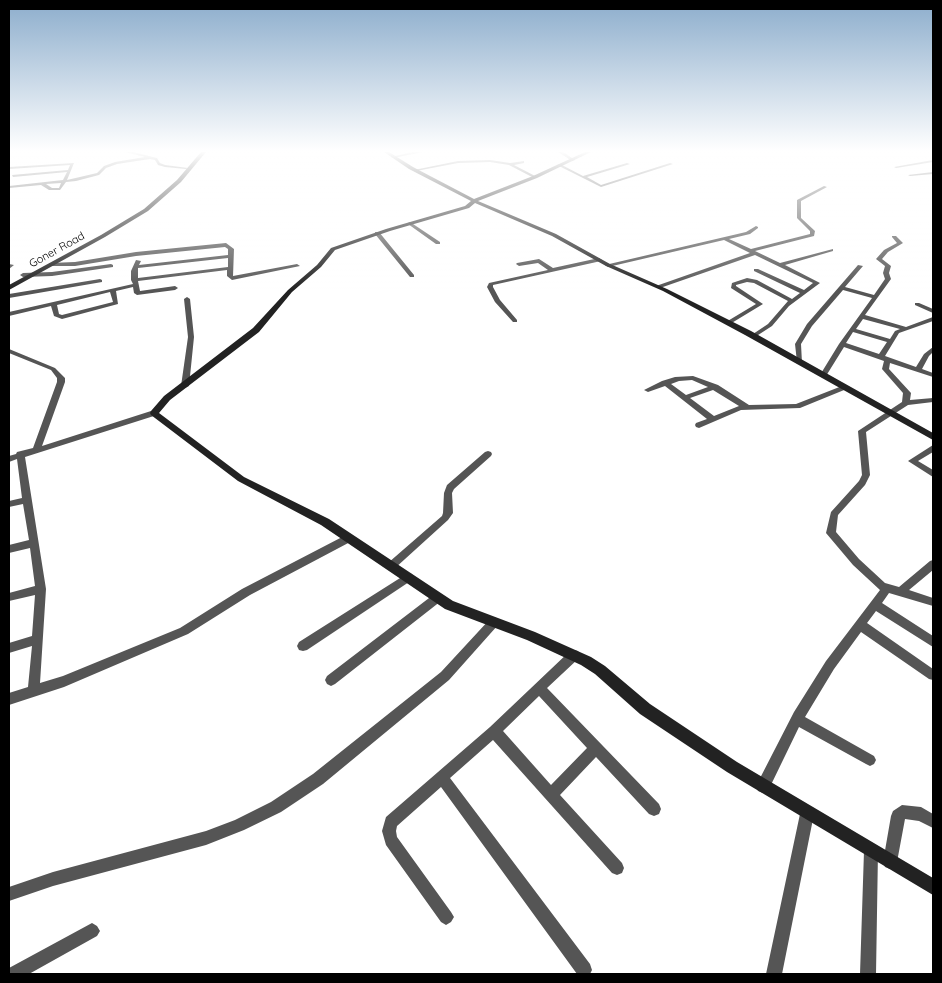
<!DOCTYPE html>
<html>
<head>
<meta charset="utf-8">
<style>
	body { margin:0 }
	#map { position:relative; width:942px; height:983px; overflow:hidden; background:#fff; font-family:Quicksand,sans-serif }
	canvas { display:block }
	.frame { position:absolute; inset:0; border:10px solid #000; pointer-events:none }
</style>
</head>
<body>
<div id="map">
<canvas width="942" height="983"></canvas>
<div class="frame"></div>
</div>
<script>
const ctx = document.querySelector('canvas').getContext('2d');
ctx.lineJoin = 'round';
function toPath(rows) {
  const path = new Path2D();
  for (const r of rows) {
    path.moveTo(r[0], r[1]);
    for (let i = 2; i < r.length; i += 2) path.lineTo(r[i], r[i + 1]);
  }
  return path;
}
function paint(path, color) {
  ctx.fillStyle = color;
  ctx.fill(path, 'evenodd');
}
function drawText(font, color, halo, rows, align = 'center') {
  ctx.font = font + ' Quicksand,sans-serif';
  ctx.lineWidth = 4;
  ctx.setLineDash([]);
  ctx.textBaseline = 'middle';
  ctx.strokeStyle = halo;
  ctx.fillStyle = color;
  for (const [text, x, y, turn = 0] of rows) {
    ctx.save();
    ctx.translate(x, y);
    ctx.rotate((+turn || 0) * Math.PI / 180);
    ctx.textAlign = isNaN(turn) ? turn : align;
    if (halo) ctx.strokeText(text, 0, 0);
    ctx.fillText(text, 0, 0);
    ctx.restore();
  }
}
paint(toPath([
	[125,152,133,152,157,158,160,163,165,165,188,168,186,169,165,167,158,165,155,160,150,159,117,164,106,168,99,175,76,181,66,182,60,190,49,190,41,185,9,188,9,186,63,180,67,172,13,177,12,175,68,170,70,165,9,169,9,167,74,163,67,180,97,173,104,166,115,162,145,157,125,152],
	[61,183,59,188,52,188,46,184,61,183],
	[413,152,423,152,393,158,391,157,413,152],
	[558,152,563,152,575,160,572,161,558,152],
	[490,160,510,163,524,161,524,163,514,165,537,177,534,178,509,165,490,162,458,163,416,171,414,170,458,161,490,160],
	[933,160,933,162,896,168,894,167,933,160],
	[627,163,630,164,587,177,601,185,670,163,673,164,601,187,557,165,560,164,583,176,627,163],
	[933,172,933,174,910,176,908,175,933,172],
	[824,186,827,187,801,201,801,218,815,231,814,236,755,251,780,263,833,249,833,251,785,265,820,283,789,306,772,326,755,337,753,338,750,336,768,324,788,301,754,283,747,282,736,285,736,286,763,304,730,324,726,324,726,322,756,304,731,288,732,283,747,278,757,280,792,299,800,293,754,271,754,269,758,269,804,290,813,283,755,255,660,288,656,288,656,286,750,253,724,240,608,267,605,265,746,232,756,226,758,227,758,228,750,234,729,239,751,249,810,234,810,231,797,218,797,200,824,186],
	[410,222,440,242,440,244,436,244,408,224,408,223,410,222],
	[375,232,379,232,414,275,414,277,410,277,375,234,375,232],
	[892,236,896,236,903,243,888,252,882,259,891,266,889,273,891,279,865,315,906,327,933,317,933,321,899,333,885,356,916,367,924,354,933,347,933,352,929,356,922,369,933,373,933,377,890,363,889,369,911,393,910,400,933,398,933,402,908,405,866,432,870,475,865,485,838,515,836,532,859,559,885,583,899,587,930,561,933,560,933,570,909,590,933,598,933,606,889,593,882,603,933,636,933,647,876,611,867,623,933,669,933,680,929,679,861,632,834,669,805,717,874,756,876,760,874,764,870,766,866,764,799,727,768,791,763,793,758,791,756,786,794,712,826,661,880,590,853,565,826,533,831,512,859,481,862,475,858,431,902,402,903,393,882,369,884,361,844,347,826,376,824,377,820,375,839,344,872,298,843,290,812,326,801,344,802,363,798,363,797,362,795,344,807,324,858,265,863,266,845,287,874,295,885,279,883,273,885,266,876,259,884,250,897,243,892,237,892,236],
	[863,319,900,329,895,331,890,339,856,329,863,319],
	[853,332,887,342,879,354,846,343,853,332],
	[226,243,234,249,233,276,297,264,300,266,232,280,227,276,227,270,138,281,140,291,175,286,178,288,175,290,137,295,134,293,133,287,116,291,118,304,62,319,54,316,51,306,9,316,9,312,133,284,131,280,131,271,136,260,141,261,139,265,228,255,228,249,225,247,136,256,75,266,52,266,49,264,50,263,75,262,136,252,226,243],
	[228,258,228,267,138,278,138,268,228,258],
	[110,292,113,302,62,315,59,314,57,305,110,292],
	[599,258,602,260,601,261,493,285,493,287,500,300,517,320,517,322,513,322,495,302,487,287,489,283,548,270,538,263,519,266,516,264,517,263,539,259,553,268,599,258],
	[9,264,14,265,9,269,9,264],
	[111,264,113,265,113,267,52,276,23,277,20,275,23,273,52,272,111,264],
	[100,279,102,280,102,282,9,298,9,294,100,279],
	[187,297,190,299,194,337,189,386,185,388,181,386,188,337,184,299,187,297],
	[915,303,919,303,933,309,933,313,915,305,915,303],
	[9,349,55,368,65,378,65,382,42,446,151,411,157,411,158,413,157,415,25,457,46,589,40,683,63,676,180,628,242,589,346,535,352,535,354,538,352,541,250,595,188,634,64,687,9,705,9,693,28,687,32,646,9,653,9,643,32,636,35,595,9,601,9,593,35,586,30,548,9,553,9,545,29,540,23,504,9,507,9,501,22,498,17,459,9,462,9,456,16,454,17,452,33,448,57,382,57,378,51,370,9,353,9,349],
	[693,376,718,385,749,405,796,404,842,386,845,386,849,388,800,408,741,410,699,428,696,427,695,425,696,423,707,419,665,386,648,392,644,390,662,381,675,377,693,376],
	[692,380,708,387,686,395,671,384,679,381,692,380],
	[713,390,739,406,714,416,690,398,713,390],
	[933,445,933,452,918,461,933,470,933,477,908,461,933,445],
	[488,451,491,452,492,454,491,456,454,489,452,493,453,513,448,520,394,569,391,570,388,569,386,566,388,563,442,516,443,513,444,493,447,485,485,452,488,451],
	[408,573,412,574,413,577,412,580,307,650,303,651,299,650,297,646,299,642,408,573],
	[437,594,441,595,442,598,441,601,335,684,331,686,327,684,325,680,327,676,433,595,437,594],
	[494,617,498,619,499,622,498,625,449,680,323,784,281,812,244,830,206,845,53,886,9,901,9,887,53,872,206,831,235,820,271,802,313,774,441,672,490,619,494,617],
	[574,650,578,651,580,655,578,659,547,688,659,804,661,809,659,814,654,816,649,814,596,757,560,795,622,863,624,868,622,873,617,875,612,873,493,740,450,778,590,964,592,970,590,974,577,974,441,787,397,826,396,831,397,837,451,912,454,917,451,922,446,925,441,922,386,845,382,831,386,817,490,727,570,651,574,650],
	[539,696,587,748,551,785,503,731,539,696],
	[902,805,921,807,933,814,933,828,919,821,905,819,897,862,895,867,890,869,885,867,883,862,891,816,893,811,902,805],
	[807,807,812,809,814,814,782,974,766,974,800,814,802,809,807,807],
	[871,844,876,846,878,851,876,974,860,974,864,851,866,846,871,844],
	[92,923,97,926,100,931,97,936,29,974,9,974,9,968,92,923]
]), '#555');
paint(toPath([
	[201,152,206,152,181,182,148,211,105,237,9,290,9,285,101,235,144,209,177,180,201,152],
	[384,152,389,152,413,167,474,199,533,176,585,152,591,152,537,178,478,201,556,234,610,264,667,289,751,331,933,433,933,440,745,335,663,291,606,266,552,236,475,203,469,208,390,231,335,250,321,267,292,292,259,332,170,400,159,413,244,477,329,519,453,601,535,632,591,657,605,666,650,704,737,762,933,878,933,895,727,772,640,714,595,674,581,665,527,640,445,609,321,525,238,481,151,415,150,413,151,411,164,396,253,328,288,290,317,265,331,248,386,229,465,206,471,201,409,169,384,152]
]), '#222');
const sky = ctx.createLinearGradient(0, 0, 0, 290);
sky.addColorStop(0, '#8cadcc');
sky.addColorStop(0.52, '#fff');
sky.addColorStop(1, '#ffffff00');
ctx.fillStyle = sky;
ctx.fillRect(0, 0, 942, 290);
drawText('11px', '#000', '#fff', [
	["Goner Road",57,250,-29]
]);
</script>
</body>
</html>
